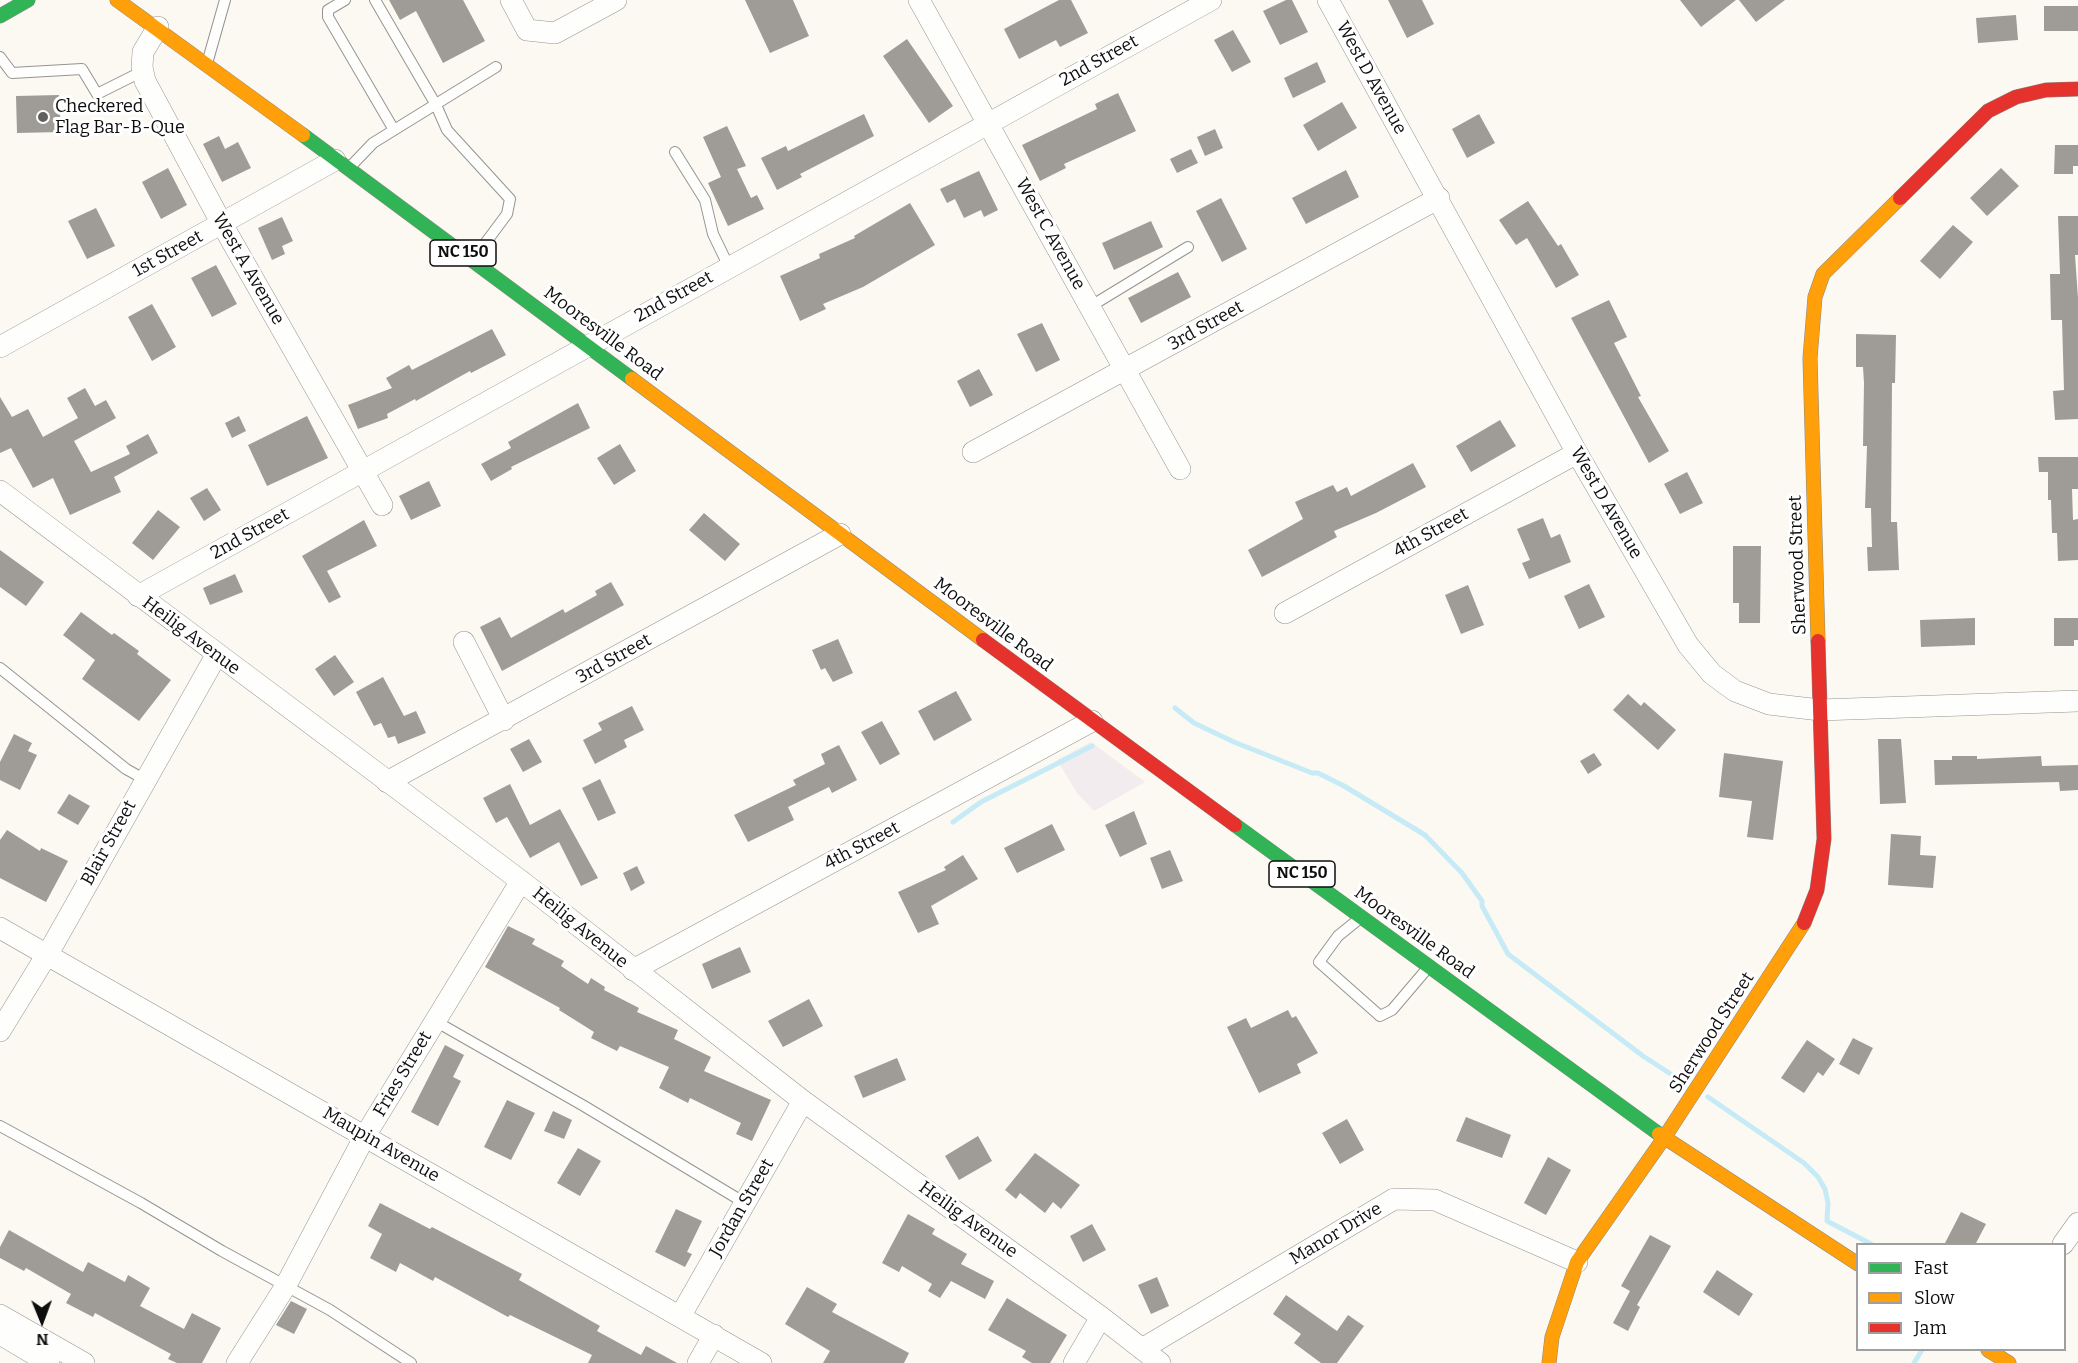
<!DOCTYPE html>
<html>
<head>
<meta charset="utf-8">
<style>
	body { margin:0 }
	#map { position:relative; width:2078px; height:1363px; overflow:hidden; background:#fbf9f2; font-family:Bitter,serif }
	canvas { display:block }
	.legend { position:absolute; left:1856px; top:1243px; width:210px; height:108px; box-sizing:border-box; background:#fff; border:2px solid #9f9f9f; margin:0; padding:8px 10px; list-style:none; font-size:18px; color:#0e0e0e }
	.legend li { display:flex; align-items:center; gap:12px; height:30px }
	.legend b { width:30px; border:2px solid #9f9f9f }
	.north { position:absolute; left:12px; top:1291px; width:60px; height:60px; -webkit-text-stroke:4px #fff; paint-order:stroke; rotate:179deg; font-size:16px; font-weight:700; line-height:24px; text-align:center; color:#0e0e0e }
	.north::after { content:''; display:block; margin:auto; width:21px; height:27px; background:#0e0e0e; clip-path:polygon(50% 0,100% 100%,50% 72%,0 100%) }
</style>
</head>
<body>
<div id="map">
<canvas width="2078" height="1363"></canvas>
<ul class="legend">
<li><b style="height:8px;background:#30b455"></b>Fast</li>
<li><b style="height:8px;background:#ff9f0a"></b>Slow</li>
<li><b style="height:8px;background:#e5322d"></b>Jam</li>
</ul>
<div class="north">N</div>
</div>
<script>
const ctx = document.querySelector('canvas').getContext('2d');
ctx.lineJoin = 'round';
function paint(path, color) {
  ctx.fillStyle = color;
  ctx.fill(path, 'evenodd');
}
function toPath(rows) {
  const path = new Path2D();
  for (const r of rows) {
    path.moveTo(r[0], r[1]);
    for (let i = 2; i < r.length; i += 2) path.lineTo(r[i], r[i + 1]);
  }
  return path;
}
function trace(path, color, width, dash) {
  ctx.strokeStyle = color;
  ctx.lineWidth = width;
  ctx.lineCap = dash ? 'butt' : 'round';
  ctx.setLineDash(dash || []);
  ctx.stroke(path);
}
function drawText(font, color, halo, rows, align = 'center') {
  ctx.font = font + ' Bitter,serif';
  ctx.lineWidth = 6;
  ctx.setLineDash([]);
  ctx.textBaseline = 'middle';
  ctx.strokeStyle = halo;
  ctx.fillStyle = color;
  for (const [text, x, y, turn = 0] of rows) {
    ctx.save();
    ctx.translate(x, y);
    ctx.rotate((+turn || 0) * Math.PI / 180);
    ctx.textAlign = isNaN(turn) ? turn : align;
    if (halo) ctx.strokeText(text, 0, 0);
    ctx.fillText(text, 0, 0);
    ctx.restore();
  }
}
paint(toPath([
	[1091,742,1145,782,1094,811,1077,793,1057,760]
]), '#f2ecef');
trace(toPath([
	[1175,708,1194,723,1234,742,1312,773,1318,773,1344,786,1425,835,1462,873,1482,901,1482,906,1508,954,1643,1056,1683,1082],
	[953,822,981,802,1092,746],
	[1708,1097,1804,1163,1818,1177,1825,1189,1828,1203,1827,1221,1871,1244],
	[1914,1363,1922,1350]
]), '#c7ebf6', 5);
paint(toPath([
	[389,0,463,0,485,41,443,63,416,11,400,20],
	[745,0,793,0,809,36,770,53],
	[1059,0,1071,0,1088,33,1060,47,1056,40,1019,59,1004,29],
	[1286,0,1292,0,1308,32,1280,45,1263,11],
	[1388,0,1422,0,1434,24,1407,38],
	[1680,0,1736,0,1701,27],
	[1739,0,1785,0,1756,22],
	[2044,6,2078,6,2078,31,2044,31],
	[2016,15,2018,40,1978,43,1976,18],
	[1233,30,1251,62,1232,72,1214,40],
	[907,39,953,106,929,123,883,56],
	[1317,62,1326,82,1293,98,1284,78],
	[1118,93,1136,131,1064,164,1066,168,1040,181,1022,145,1097,109,1095,104],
	[59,95,61,132,17,133,16,96],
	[1342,102,1357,128,1318,151,1303,125],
	[864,114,874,136,800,174,802,177,777,190,761,158,786,146,788,151],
	[1479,114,1495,143,1467,158,1452,129],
	[727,126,746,166,737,169,751,198,757,195,764,209,728,226,708,183,721,177,703,137],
	[1215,129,1223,148,1205,156,1197,137],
	[219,136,225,149,238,142,251,168,222,182,203,144],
	[2055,145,2078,145,2078,166,2073,166,2073,174,2054,174],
	[1191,149,1198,163,1177,173,1170,159],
	[168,168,187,205,161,219,142,182],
	[2001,168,2019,186,1987,216,1970,198],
	[1346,170,1359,197,1306,224,1292,198],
	[979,171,998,210,984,217,981,210,964,218,955,199,947,203,940,189],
	[1221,198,1247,249,1222,262,1196,211],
	[1528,201,1558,246,1561,244,1579,275,1556,288,1527,238,1516,245,1499,220],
	[910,203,935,245,863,287,823,304,826,309,800,321,780,276,820,258,819,254,855,238,854,236],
	[96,208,115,246,87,259,68,221],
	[2058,216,2078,216,2078,255,2075,255,2078,298,2078,419,2055,420,2053,391,2064,390,2062,320,2051,320,2050,274,2060,274],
	[282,217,293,241,282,246,285,254,272,260,258,228],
	[1151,221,1163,247,1114,270,1102,243],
	[1953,225,1973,242,1940,279,1920,261],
	[216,265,237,304,212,317,191,278],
	[1178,272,1191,297,1141,323,1128,298],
	[1609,300,1627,337,1614,343,1641,396,1638,397,1669,451,1649,463,1571,318],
	[152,304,176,347,152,361,128,317],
	[1042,323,1060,360,1036,372,1017,334],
	[492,329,506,355,471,373,470,371,416,401,415,399,387,414,388,418,358,429,348,405,392,388,386,378,409,365,412,370],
	[1856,334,1896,335,1895,383,1892,383,1891,522,1897,522,1899,570,1868,571,1867,547,1872,547,1871,508,1865,508,1867,446,1863,446,1864,383,1863,367,1856,367],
	[979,369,993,395,970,407,957,381],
	[85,388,95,406,106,400,116,418,74,441,91,472,130,454,126,446,148,434,158,453,114,477,121,492,70,515,53,478,33,488,11,448,0,453,0,397,12,417,28,409,43,437,78,418,67,398],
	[578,403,590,428,511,467,512,469,491,481,481,464,511,448,508,442],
	[239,416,246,431,232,438,225,423],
	[307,416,328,458,267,486,248,445],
	[1500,420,1516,446,1471,472,1456,446],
	[620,444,636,471,614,485,597,458],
	[2038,457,2078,457,2078,489,2072,489,2073,520,2078,519,2078,560,2058,561,2057,533,2052,533,2051,500,2048,500,2048,472,2039,472],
	[1413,463,1426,487,1376,513,1334,531,1337,537,1262,577,1248,550,1303,519,1295,502,1333,485,1337,492,1347,487,1351,496],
	[1687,472,1703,503,1680,514,1664,484],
	[429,481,441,506,411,520,399,496],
	[207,488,221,510,204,521,190,498],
	[158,510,180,527,153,560,132,543],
	[704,513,740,544,725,561,689,530],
	[1543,518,1551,538,1560,534,1571,562,1529,579,1522,563,1530,560,1517,529],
	[364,520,377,546,327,571,341,597,329,603,302,556],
	[1733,546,1761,546,1760,623,1739,623,1739,603,1733,603],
	[0,550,44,582,26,606,0,587],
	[235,574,243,592,210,605,203,588],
	[611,582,624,605,502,671,480,627,500,617,511,638,563,609,565,613,597,595,595,591],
	[1589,584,1605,617,1579,629,1564,596],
	[1468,585,1484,625,1461,634,1445,595],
	[81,612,112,635,114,633,139,651,137,654,171,680,139,721,82,679,95,660,63,635],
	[1975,618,1975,645,1921,647,1920,620],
	[2054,618,2078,618,2078,640,2074,640,2074,646,2054,646],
	[838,639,853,673,833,682,825,668,821,670,812,650],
	[335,655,354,682,334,696,315,669],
	[383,677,404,716,416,711,426,733,398,744,395,736,388,738,381,723,374,726,356,692],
	[956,691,972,720,934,741,918,711],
	[1628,694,1641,706,1644,702,1676,730,1658,750,1613,710],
	[632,706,644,730,624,740,627,747,595,764,583,740,602,730,598,723],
	[882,721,900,754,880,765,861,732],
	[14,734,32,743,28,751,37,755,20,790,0,780,0,762],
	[529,739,542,762,523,772,510,749],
	[1878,739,1901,739,1906,803,1880,804],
	[839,745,857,780,832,793,829,787,788,807,794,820,748,842,734,815,796,785,793,780,825,764,821,754],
	[1594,753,1602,765,1588,774,1580,761],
	[1724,753,1783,761,1773,840,1747,837,1752,801,1719,797],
	[1952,756,1977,756,1977,759,2041,756,2042,766,2078,765,2078,790,2060,791,2059,782,1935,785,1934,760,1952,760],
	[600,779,616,813,598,821,582,788],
	[510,784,530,825,560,809,598,878,581,886,559,842,530,858,507,817,496,823,483,798],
	[69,794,90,806,78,825,57,813],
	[1134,811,1147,844,1120,857,1105,825],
	[1052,824,1065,850,1017,873,1004,848],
	[7,830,40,851,41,848,68,861,46,902,0,878,0,840],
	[1891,834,1921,836,1920,855,1936,856,1933,888,1888,885],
	[1170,850,1183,881,1162,889,1150,858],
	[963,855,978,879,931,906,939,924,918,933,898,892,946,870,944,867],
	[637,866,645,883,631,891,623,873],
	[508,926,535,939,532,944,564,961,561,966,588,984,591,978,605,987,604,990,639,1008,637,1012,678,1030,674,1039,711,1057,704,1071,771,1100,752,1141,736,1134,741,1123,690,1098,688,1103,659,1088,669,1067,620,1046,617,1051,591,1038,594,1032,559,1010,560,1008,485,967],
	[740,947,751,972,712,989,702,964],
	[809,999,823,1026,783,1047,768,1021],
	[1288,1010,1292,1018,1296,1016,1318,1053,1297,1064,1301,1073,1259,1093,1227,1027,1246,1018,1251,1028],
	[1853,1038,1873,1048,1859,1075,1839,1064],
	[1807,1040,1835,1059,1823,1076,1818,1072,1804,1093,1781,1078],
	[445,1045,464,1055,453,1077,461,1081,438,1126,411,1112],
	[897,1058,906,1080,863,1098,854,1076],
	[507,1100,535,1113,511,1160,484,1147],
	[553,1111,572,1120,564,1139,544,1131],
	[1466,1117,1511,1135,1502,1158,1456,1141],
	[1347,1119,1364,1150,1340,1164,1322,1133],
	[978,1136,992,1161,959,1180,945,1156],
	[578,1148,601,1161,580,1196,557,1183],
	[1035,1153,1080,1185,1061,1209,1053,1202,1045,1213,1020,1193,1016,1199,1005,1190],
	[1548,1157,1571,1170,1546,1215,1524,1203],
	[380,1203,430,1229,432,1227,522,1274,519,1280,600,1326,597,1331,641,1355,646,1346,677,1363,588,1363,592,1355,510,1315,508,1317,435,1277,433,1281,400,1263,396,1272,370,1258,382,1234,368,1226],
	[676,1209,702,1221,687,1252,692,1254,685,1267,655,1252],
	[1961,1212,1986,1224,1975,1245,1944,1245],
	[908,1214,935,1229,932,1234,967,1254,961,1264,994,1281,985,1299,951,1281,940,1298,928,1291,932,1284,902,1266,899,1272,882,1263],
	[1092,1224,1106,1250,1083,1262,1070,1236],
	[9,1230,83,1272,88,1262,125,1282,128,1275,150,1288,140,1306,184,1329,192,1313,221,1328,202,1363,177,1363,168,1359,171,1354,95,1313,93,1317,66,1303,71,1294,26,1268,24,1271,0,1258,0,1247],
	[1650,1235,1671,1246,1637,1305,1640,1307,1628,1331,1613,1323,1630,1291,1621,1286],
	[1717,1270,1753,1294,1739,1316,1703,1292],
	[1157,1277,1169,1306,1151,1314,1138,1285],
	[807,1287,837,1304,832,1312,909,1353,904,1363,823,1363,830,1351,785,1324],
	[1286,1295,1337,1331,1348,1315,1364,1326,1337,1363,1321,1363,1294,1343,1301,1334,1273,1314],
	[1007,1298,1067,1335,1050,1363,1032,1363,1022,1357,1026,1351,988,1330],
	[291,1301,307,1309,294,1334,276,1325]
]), '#9f9c98');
const lane = toPath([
	[345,0,328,10,328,17,394,130],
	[375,0,436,105,447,130,510,199,507,214,475,257],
	[0,57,12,73,82,69,97,94,143,71],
	[208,60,225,0],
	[675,152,705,200,713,234,729,267],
	[350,167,373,143,496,67],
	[1091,306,1188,247],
	[0,668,126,769,144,779],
	[1359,919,1338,936,1319,962,1380,1016,1392,1010,1426,970],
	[435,1021,584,1106,745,1203],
	[0,1126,141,1203,222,1251,330,1310,411,1363]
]);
const street = toPath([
	[511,0,527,30,555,33,616,0],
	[919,0,1180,469],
	[1328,0,1577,453,1688,645,1712,674,1735,691,1769,704,1820,710,2078,701],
	[158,27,143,52,142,67,145,81,222,224,382,505],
	[0,347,335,160],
	[973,452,1439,198],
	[0,491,521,881,803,1101,1101,1317,1160,1363],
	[138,596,1211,0],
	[1285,613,1577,453],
	[464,642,504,720],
	[387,782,840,534],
	[0,928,761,1363],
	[633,970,1092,721],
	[0,1031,54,943,217,654],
	[2063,1244,2078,1223],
	[0,1315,84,1363],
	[681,1315,803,1101],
	[0,1334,49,1363],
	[1142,1349,1394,1199,1435,1200,1577,1262],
	[237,1363,285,1287,365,1136,521,881],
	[698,1363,714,1335],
	[1074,1363,1101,1317]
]);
const fast = toPath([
	[0,16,28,0],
	[303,135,632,379],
	[1235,825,1659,1134]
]);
const slow = toPath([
	[117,0,303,135],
	[632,379,983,640],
	[1818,641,1810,358,1815,297,1823,274,1900,198],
	[1659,1134,1858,1264],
	[1988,1350,2009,1363],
	[1549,1363,1552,1337,1577,1262,1664,1138,1804,923]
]);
const jam = toPath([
	[1900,198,1988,111,2016,97,2046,90,2078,89],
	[983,640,1235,825],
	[1804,923,1817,890,1824,839,1818,641]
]);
trace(lane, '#959491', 12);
trace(street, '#959491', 22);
trace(fast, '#8b8a87', 15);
trace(slow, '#8b8a87', 15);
trace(jam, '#8b8a87', 15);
trace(lane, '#fefefd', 10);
trace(street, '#fefefd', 21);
trace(fast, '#30b455', 14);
trace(slow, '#ff9f0a', 14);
trace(jam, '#e5322d', 14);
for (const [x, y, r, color] of [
	[43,117,6,"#61605e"]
]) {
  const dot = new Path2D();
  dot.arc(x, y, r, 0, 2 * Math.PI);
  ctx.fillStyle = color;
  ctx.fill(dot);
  trace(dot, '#fff', 2);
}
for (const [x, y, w] of [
	[463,253,66],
	[1302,874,66]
]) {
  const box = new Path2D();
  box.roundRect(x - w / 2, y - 13, w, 26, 4.5);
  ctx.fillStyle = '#fff';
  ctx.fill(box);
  trace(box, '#0e0e0e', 1.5);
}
drawText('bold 16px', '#0e0e0e', null, [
	["NC 150",463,253],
	["NC 150",1302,874]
]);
drawText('18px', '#0e0e0e', '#fff', [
	["2nd Street",1099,61,-29],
	["West D Avenue",1371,78,61],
	["West C Avenue",1050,234,61],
	["1st Street",168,254,-29],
	["West A Avenue",248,269,60],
	["2nd Street",674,297,-29],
	["3rd Street",1206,326,-29],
	["Mooresville Road",603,334,37],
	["West D Avenue",1606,503,60],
	["4th Street",1431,533,-29],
	["2nd Street",250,534,-29],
	["Sherwood Street",1798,565,-92],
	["Mooresville Road",993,625,37],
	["Heilig Avenue",191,636,37],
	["3rd Street",614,659,-29],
	["Blair Street",109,843,-61],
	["4th Street",862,846,-28],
	["Heilig Avenue",580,928,39],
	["Mooresville Road",1414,933,36],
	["Sherwood Street",1712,1033,-57],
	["Fries Street",403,1074,-59],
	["Maupin Avenue",381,1145,30],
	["Jordan Street",742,1208,-60],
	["Heilig Avenue",968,1220,36],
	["Manor Drive",1336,1234,-31]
]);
drawText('18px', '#0e0e0e', '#fff', [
	["Checkered",55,107],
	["Flag Bar-B-Que",55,128]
], 'left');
</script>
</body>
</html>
